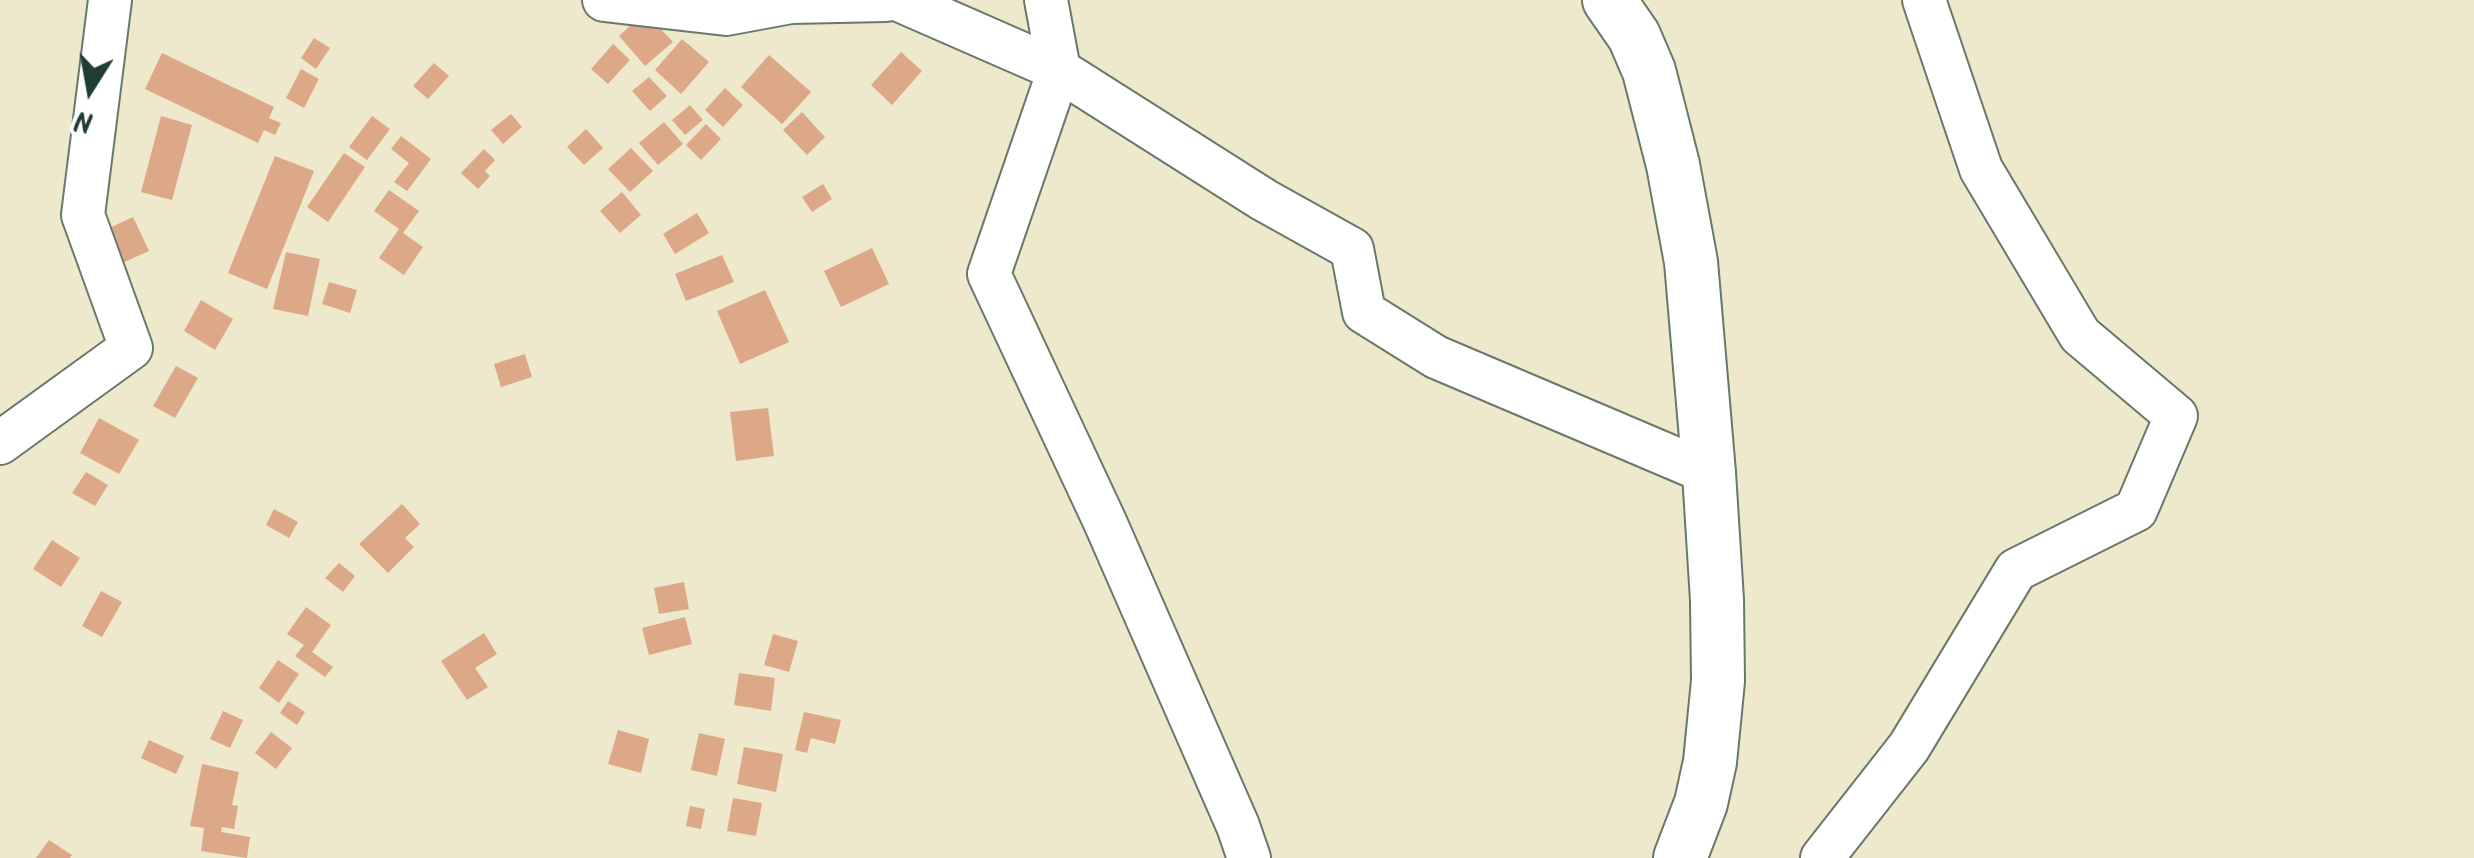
<!DOCTYPE html>
<html>
<head>
<meta charset="utf-8">
<style>
	body { margin:0 }
	#map { position:relative; width:2474px; height:858px; overflow:hidden; background:#eee8cc; font-family:Kalam,sans-serif }
	canvas { display:block }
	.north { position:absolute; left:40px; top:40px; width:100px; height:100px; -webkit-text-stroke:8px #fff; paint-order:stroke; rotate:191deg; font-size:28px; font-weight:700; line-height:40px; text-align:center; color:#1f3d34 }
	.north::after { content:''; display:block; margin:auto; width:35px; height:45px; background:#1f3d34; clip-path:polygon(50% 0,100% 100%,50% 72%,0 100%) }
</style>
</head>
<body>
<div id="map">
<canvas width="2474" height="858"></canvas>
<div class="north">N</div>
</div>
<script>
const ctx = document.querySelector('canvas').getContext('2d');
ctx.lineJoin = 'round';
function paint(path, color) {
  ctx.fillStyle = color;
  ctx.fill(path, 'evenodd');
}
function toPath(rows) {
  const path = new Path2D();
  for (const r of rows) {
    path.moveTo(r[0], r[1]);
    for (let i = 2; i < r.length; i += 2) path.lineTo(r[i], r[i + 1]);
  }
  return path;
}
function trace(path, color, width, dash) {
  ctx.strokeStyle = color;
  ctx.lineWidth = width;
  ctx.lineCap = dash ? 'butt' : 'round';
  ctx.setLineDash(dash || []);
  ctx.stroke(path);
}
paint(toPath([
	[645,12,673,42,645,66,619,36],
	[314,38,330,48,316,69,301,58],
	[682,39,709,62,681,94,655,70],
	[613,44,630,60,608,84,591,69],
	[901,52,922,71,892,105,871,85],
	[162,53,274,107,269,118,281,123,275,135,264,130,258,143,145,89],
	[769,55,811,92,782,124,741,87],
	[434,63,449,76,428,99,413,86],
	[301,69,319,79,304,108,286,98],
	[649,77,667,96,650,111,632,91],
	[725,88,743,105,723,127,705,110],
	[690,105,703,120,685,135,672,120],
	[802,112,825,137,807,155,783,130],
	[511,114,522,127,503,144,491,130],
	[161,116,192,125,172,200,141,192],
	[372,116,390,129,367,160,349,147],
	[664,122,683,144,658,165,639,143],
	[706,124,721,139,701,160,686,145],
	[586,129,603,148,584,165,567,147],
	[401,136,431,159,407,191,394,182,409,163,391,149],
	[631,148,653,171,630,192,608,169],
	[484,149,495,160,485,171,490,176,478,189,461,173],
	[344,153,365,167,328,222,307,207],
	[275,156,314,171,267,289,228,273],
	[823,184,832,199,812,212,802,197],
	[389,190,419,211,403,233,423,247,404,275,379,258,399,229,374,211],
	[622,192,641,215,620,233,600,211],
	[697,213,709,233,675,254,663,234],
	[133,217,149,251,120,264,105,230],
	[872,248,889,284,841,307,824,271],
	[286,252,320,259,308,316,273,309],
	[722,255,734,282,686,301,675,274],
	[329,282,357,290,350,313,322,304],
	[765,290,789,342,740,364,717,311],
	[201,300,233,319,215,350,184,331],
	[525,354,532,377,501,387,494,364],
	[176,366,198,378,175,418,153,406],
	[768,408,774,456,736,461,730,412],
	[99,418,139,440,119,474,80,453],
	[86,472,108,485,95,506,72,493],
	[402,504,420,524,405,538,414,547,388,573,359,544],
	[274,509,298,522,289,538,266,525],
	[52,540,80,558,61,587,33,569],
	[339,563,355,576,343,592,325,578],
	[684,582,689,609,659,614,654,588],
	[101,591,122,602,102,637,82,626],
	[306,607,331,625,312,652,333,667,325,677,295,656,304,645,287,634],
	[685,617,692,644,649,655,642,628],
	[484,633,497,654,475,668,488,687,467,700,441,661],
	[773,634,798,641,789,672,764,665],
	[278,660,299,674,279,703,259,688],
	[739,673,775,678,771,711,734,705],
	[288,701,305,712,297,725,280,713],
	[223,711,243,720,230,748,210,739],
	[804,712,841,720,835,744,811,738,807,753,795,750],
	[618,730,649,739,641,773,608,764],
	[271,732,292,748,276,769,255,753],
	[699,733,725,739,717,776,691,770],
	[149,740,184,756,176,774,141,758],
	[744,747,783,754,776,792,737,784],
	[202,764,239,772,232,805,238,806,234,829,222,827,221,832,250,837,247,858,201,851,204,828,190,826],
	[733,798,762,803,756,836,727,831],
	[690,806,705,809,701,829,686,826],
	[49,840,72,855,70,858,36,858]
]), '#dda887');
const minor = toPath([
	[604,0,726,14,791,2,886,0],
	[899,0,1059,70,1264,200,1352,249,1364,312,1436,357,1709,473],
	[1046,0,1059,70,989,274,1105,522,1238,826,1249,858],
	[0,443,131,348,83,215,110,0],
	[1822,858,1909,747,2016,570,2136,510,2176,416,2080,335,1981,169,1924,0]
]);
const tertiary = toPath([
	[1609,0,1634,36,1649,71,1673,165,1691,262,1709,473,1717,600,1718,681,1710,762,1701,803,1680,858]
]);
trace(minor, '#677969', 46);
trace(tertiary, '#677969', 56);
trace(minor, '#fff', 42);
trace(tertiary, '#fff', 52);
</script>
</body>
</html>
